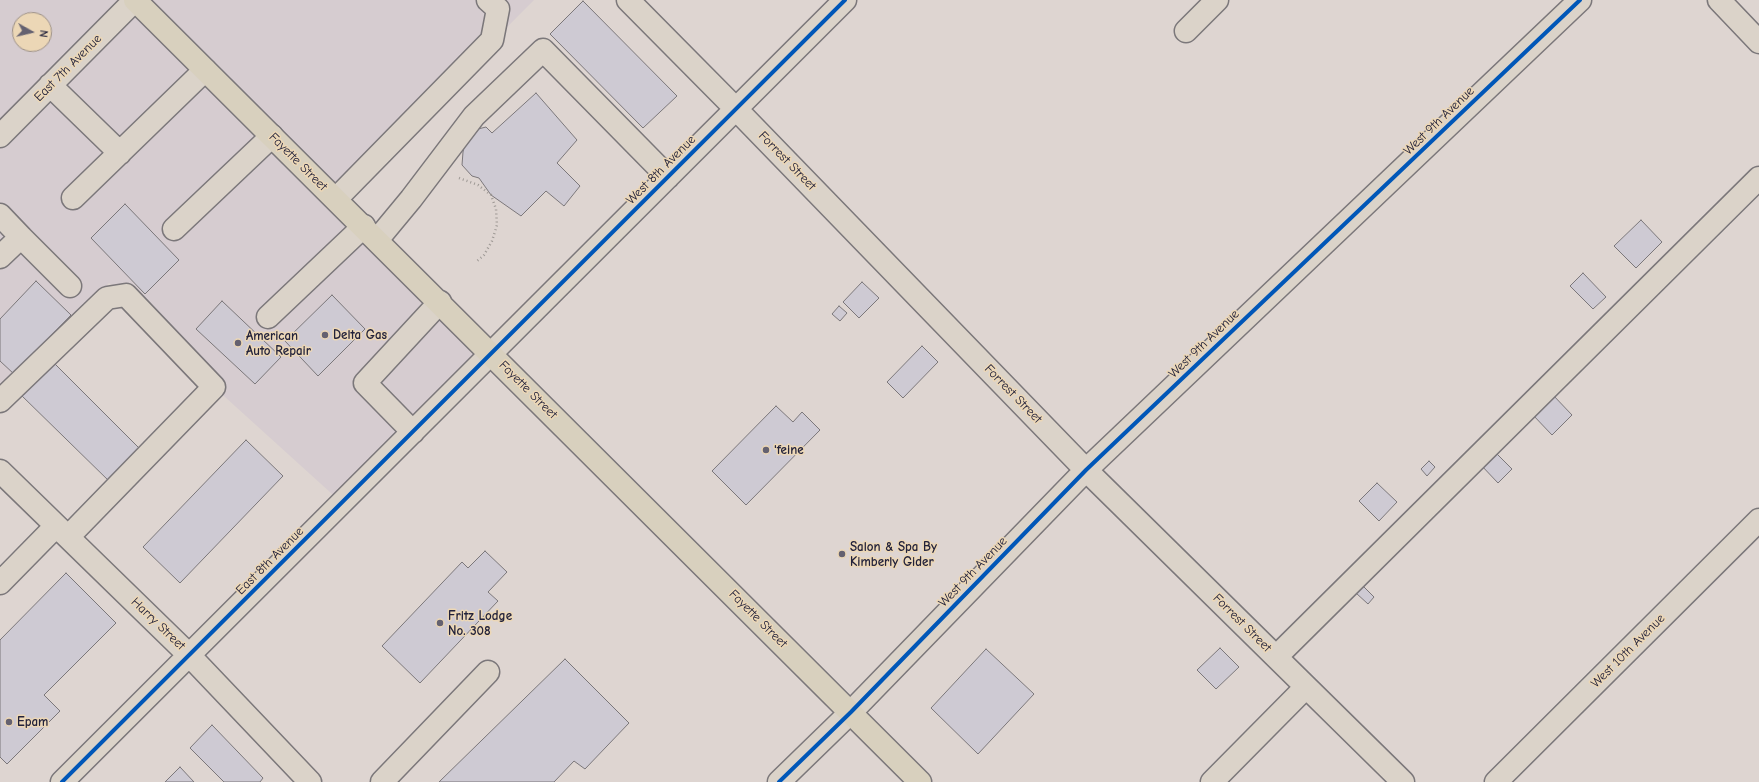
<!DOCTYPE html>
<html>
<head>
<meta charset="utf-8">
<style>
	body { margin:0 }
	#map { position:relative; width:1759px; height:782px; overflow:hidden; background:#ded5d1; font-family:"Comic Neue",sans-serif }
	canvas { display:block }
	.north { position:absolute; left:12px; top:12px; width:40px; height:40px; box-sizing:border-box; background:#ecd7b6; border:1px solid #9b8f85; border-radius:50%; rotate:98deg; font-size:11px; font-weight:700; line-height:16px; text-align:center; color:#22223b }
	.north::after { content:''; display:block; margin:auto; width:14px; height:18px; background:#646170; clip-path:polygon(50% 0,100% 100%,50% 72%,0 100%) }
</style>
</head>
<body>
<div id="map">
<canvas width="1759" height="782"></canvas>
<div class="north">N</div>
</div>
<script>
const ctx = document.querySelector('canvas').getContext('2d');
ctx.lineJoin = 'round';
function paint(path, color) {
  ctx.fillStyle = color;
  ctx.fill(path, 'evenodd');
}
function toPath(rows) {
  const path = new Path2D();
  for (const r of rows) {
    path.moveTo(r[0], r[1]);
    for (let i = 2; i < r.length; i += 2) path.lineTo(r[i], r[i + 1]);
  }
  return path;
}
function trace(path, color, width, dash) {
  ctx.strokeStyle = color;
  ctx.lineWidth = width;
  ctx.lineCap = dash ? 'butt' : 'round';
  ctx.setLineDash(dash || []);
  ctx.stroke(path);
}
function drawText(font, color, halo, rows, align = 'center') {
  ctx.font = font + ' "Comic Neue",sans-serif';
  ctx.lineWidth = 3;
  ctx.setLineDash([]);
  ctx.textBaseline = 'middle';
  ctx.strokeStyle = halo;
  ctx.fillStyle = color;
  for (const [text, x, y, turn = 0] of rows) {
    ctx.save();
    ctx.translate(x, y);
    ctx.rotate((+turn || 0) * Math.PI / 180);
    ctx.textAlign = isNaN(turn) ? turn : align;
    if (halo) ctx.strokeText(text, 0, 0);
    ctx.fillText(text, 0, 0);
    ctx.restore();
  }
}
paint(toPath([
	[0,0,534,0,336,199,492,354,342,503,214,387,126,295,109,283,0,398],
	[20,20,44,20,44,44,20,44]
]), '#d6ccd0');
const building = toPath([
	[583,1,677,96,643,128,550,34,583,1],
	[536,93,577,140,557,163,580,186,564,206,546,191,521,216,491,195,479,178,472,176,462,165,463,152,465,143,474,130,486,127,492,133,536,93],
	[125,204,179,260,145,294,91,238,125,204],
	[1641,220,1662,242,1636,268,1614,246,1641,220],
	[1583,273,1606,297,1593,309,1570,286,1583,273],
	[36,281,71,315,14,374,0,361,0,319,36,281],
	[862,282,879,298,859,318,843,302,862,282],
	[332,295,365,329,318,376,285,341,332,295],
	[222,301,281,357,255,384,196,329,222,301],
	[839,306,847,313,840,321,832,314,839,306],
	[922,346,938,362,903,398,887,382,922,346],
	[52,361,142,451,111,483,20,394,52,361],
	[1552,394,1572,415,1552,435,1532,414,1552,394],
	[776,406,793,422,802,412,820,430,746,505,712,471,776,406],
	[246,440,283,476,180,583,143,547,246,440],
	[1494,451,1512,469,1498,483,1480,464,1494,451],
	[1429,461,1435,467,1427,476,1421,469,1429,461],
	[1377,483,1397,502,1379,521,1359,501,1377,483],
	[485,551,507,572,488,592,498,601,420,683,382,646,462,562,468,568,485,551],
	[66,573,116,623,44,695,60,711,7,764,0,757,0,640,66,573],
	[1363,586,1374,597,1368,604,1356,593,1363,586],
	[1220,648,1239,667,1216,689,1197,670,1220,648],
	[986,649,1034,694,978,754,931,708,986,649],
	[565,659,629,723,585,769,574,761,554,782,439,782,565,659],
	[212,725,263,778,260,782,224,782,190,748,212,725],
	[180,767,194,782,165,782,180,767]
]);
paint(building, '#cecad3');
trace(building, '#7b777a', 1);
const minor = toPath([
	[628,0,736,109,1086,470,1403,782],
	[1719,0,1759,42],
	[1186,31,1217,0],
	[50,85,120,153],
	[0,136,135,0],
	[73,198,205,70],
	[336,199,492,40,498,9,488,0],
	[0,215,21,237],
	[174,229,272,136],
	[377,240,411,199,474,116,543,50,668,177],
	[0,257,21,237,70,286],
	[268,317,364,226],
	[0,401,107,298,126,295,214,387,68,537],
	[413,432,365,383,440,302],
	[0,471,189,655,310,782],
	[0,583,56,526],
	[1276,657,1759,178],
	[62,782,845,0],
	[382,782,488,672],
	[779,782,851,712,1086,470,1580,0],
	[1212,782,1306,687],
	[1496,782,1759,520]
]);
const major = toPath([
	[135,0,920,782]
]);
trace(minor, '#7b777a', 25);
trace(major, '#7b777a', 25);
trace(toPath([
	[459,178,478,185,491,195,496,209,497,225,492,241,484,255,476,262]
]), '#9f9a96', 2.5, [1, 3]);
trace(minor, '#dbd3c9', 22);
trace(major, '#d8d0be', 22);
trace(toPath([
	[62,782,845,0],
	[779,782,851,712,1086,470,1580,0]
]), '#0057b8', 4);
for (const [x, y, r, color] of [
	[325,335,4,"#646170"],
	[238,343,4,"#646170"],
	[766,450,4,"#646170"],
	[842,554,4,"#646170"],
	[440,623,4,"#646170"],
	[9,722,4,"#646170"]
]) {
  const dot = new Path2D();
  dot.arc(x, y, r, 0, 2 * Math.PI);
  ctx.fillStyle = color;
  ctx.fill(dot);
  trace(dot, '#ecd7b6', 1.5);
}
drawText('13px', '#22223b', '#ecd7b6', [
	["East 7th Avenue",68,68,-45],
	["West 9th Avenue",1439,121,-44],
	["Forrest Street",787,161,46],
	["Fayette Street",298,162,45],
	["West 8th Avenue",661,170,-45],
	["West 9th Avenue",1204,344,-44],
	["Fayette Street",528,390,45],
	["Forrest Street",1013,394,46],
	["East 8th Avenue",270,561,-45],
	["West 9th Avenue",973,572,-46],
	["Fayette Street",758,619,45],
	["Forrest Street",1242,623,45],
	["Harry Street",158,624,44],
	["West 10th Avenue",1628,651,-45]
]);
drawText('bold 13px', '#22223b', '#ecd7b6', [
	["Delta Gas",333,335],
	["American",246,336],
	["Auto Repair",246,351],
	["'feine",774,450],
	["Salon & Spa By",850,547],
	["Kimberly Gider",850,562],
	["Fritz Lodge",448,616],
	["No. 308",448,631],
	["Epam",17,722]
], 'left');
</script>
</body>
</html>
